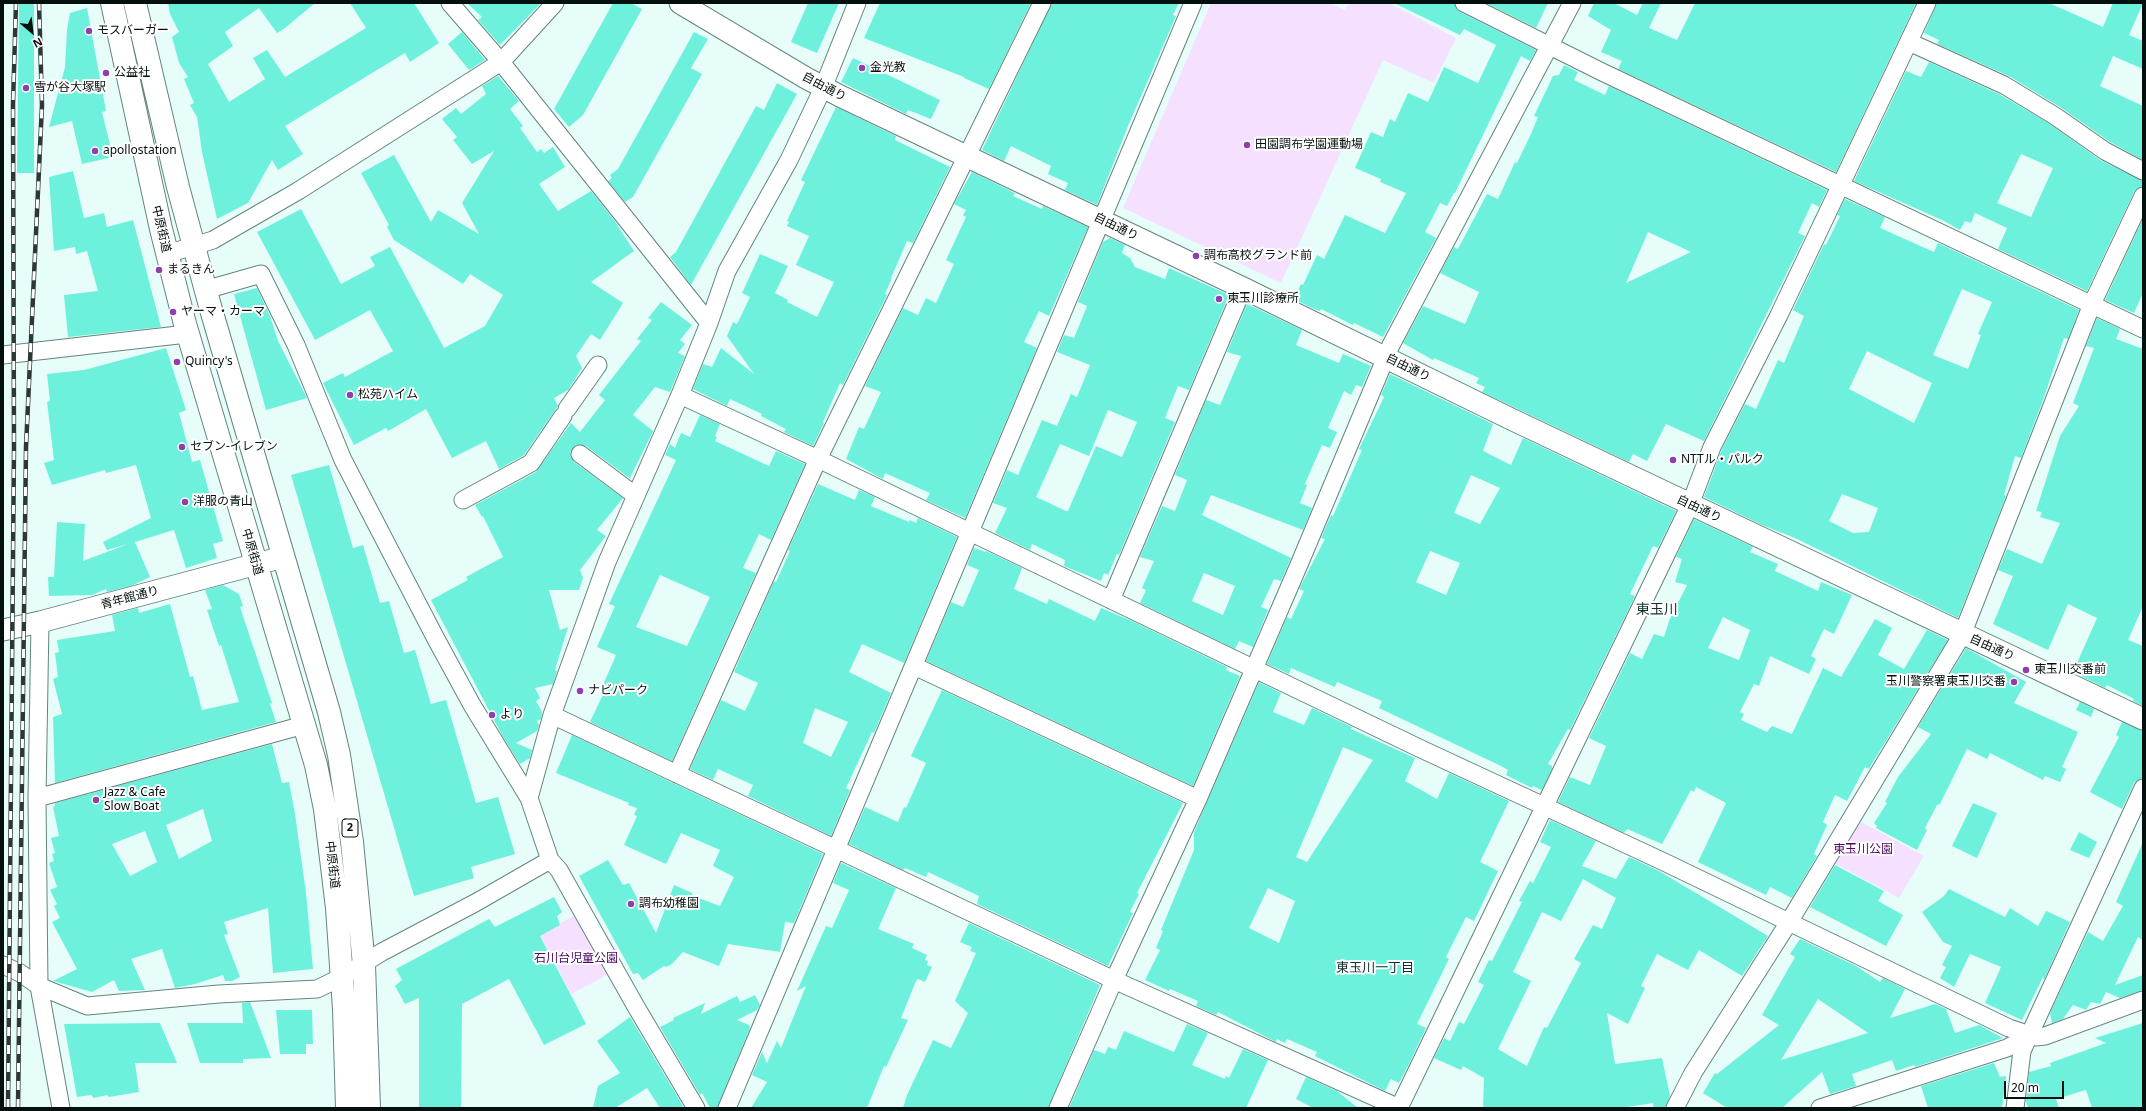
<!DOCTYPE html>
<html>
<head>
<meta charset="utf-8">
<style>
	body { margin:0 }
	#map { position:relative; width:2146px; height:1111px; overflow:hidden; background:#e7fdf9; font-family:"Noto Sans",sans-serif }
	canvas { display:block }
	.frame { position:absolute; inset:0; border:4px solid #04100e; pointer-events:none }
	.north { position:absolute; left:12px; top:12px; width:40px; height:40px; -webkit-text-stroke:3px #fff; paint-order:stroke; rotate:152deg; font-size:11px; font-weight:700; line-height:16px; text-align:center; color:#04100e }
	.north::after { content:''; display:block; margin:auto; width:14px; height:18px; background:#04100e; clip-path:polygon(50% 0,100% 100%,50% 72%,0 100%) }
	.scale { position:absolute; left:2004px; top:1081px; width:60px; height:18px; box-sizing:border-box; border:2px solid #04100e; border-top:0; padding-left:5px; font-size:12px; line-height:14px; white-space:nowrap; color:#04100e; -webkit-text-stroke:3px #fff; paint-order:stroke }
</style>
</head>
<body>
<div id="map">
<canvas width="2146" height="1111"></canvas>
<div class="frame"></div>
<div class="north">N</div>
<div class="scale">20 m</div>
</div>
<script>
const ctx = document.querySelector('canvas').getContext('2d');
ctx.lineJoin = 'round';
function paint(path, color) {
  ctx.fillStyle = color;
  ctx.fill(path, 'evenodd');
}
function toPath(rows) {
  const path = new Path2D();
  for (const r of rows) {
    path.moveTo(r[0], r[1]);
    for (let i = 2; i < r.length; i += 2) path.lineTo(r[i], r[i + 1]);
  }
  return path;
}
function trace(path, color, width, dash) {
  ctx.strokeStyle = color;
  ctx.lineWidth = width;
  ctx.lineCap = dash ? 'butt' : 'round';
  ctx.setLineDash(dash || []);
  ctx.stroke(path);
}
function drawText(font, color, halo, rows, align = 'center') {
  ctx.font = font + ' "Noto Sans","Noto Sans JP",sans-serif';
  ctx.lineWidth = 4;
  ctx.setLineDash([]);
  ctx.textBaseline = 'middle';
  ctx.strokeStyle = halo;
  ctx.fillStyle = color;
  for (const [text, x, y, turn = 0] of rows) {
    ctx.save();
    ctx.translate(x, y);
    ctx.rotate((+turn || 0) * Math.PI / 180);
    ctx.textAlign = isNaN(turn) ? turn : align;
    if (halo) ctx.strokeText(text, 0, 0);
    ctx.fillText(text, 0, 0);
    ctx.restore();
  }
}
paint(toPath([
	[1211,3,1330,3,1345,10,1349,3,1389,3,1456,38,1434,83,1383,60,1281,283,1123,208],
	[1852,817,1924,856,1899,898,1827,859],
	[575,915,609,974,571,994,540,935]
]), '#f5e1ff');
paint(toPath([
	[19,3,34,3,34,173,17,173],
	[168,3,315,3,285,28,277,33,259,8,225,32,233,46,208,64,229,102,265,79,253,58,267,50,285,77,366,28,350,3,414,3,439,43,410,62,405,53,285,126,303,154,278,170,272,160,248,203,217,219,202,152,197,117,190,105,194,103,184,79,188,77,179,63,172,37,179,32,170,14],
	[467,3,541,3,500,45,478,20,482,17],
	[613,3,631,3,642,9,583,115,569,127,554,109],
	[808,3,839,3,817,53,791,42],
	[880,3,1031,3,989,89,964,78,964,77,864,38],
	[1052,3,1179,3,1173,15,1176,16,1128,126,1097,205,1065,190,1068,183,1048,174,1051,166,1011,146,1004,161,982,150],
	[1394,3,1454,3,1460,12,1536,50,1530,61,1521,56,1455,193,1454,193,1447,206,1440,203,1425,232,1436,238,1383,337,1354,323,1353,325,1321,309,1320,311,1312,308,1294,299,1301,284,1303,285,1317,255,1324,259,1345,215,1385,233,1406,193,1380,182,1381,179,1355,168,1371,132,1383,137,1390,119,1395,122,1408,93,1428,102,1444,67,1478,83,1496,45,1464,29,1460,35],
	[1486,3,1548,3,1536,28],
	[1594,3,1614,3,1637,15,1643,3,1661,3,1649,28,1677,40,1695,3,1916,3,1836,172,1618,69,1622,61,1601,52,1611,30,1588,16],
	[1937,3,2049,3,2103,27,2113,3,2143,3,2129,35,2143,41,2143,69,2113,56,2100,86,2143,106,2143,160,2110,142,2060,107,2009,76,1937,44,1939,40,1924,33],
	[87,8,106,111,102,112,113,157,82,164,72,121,49,127,65,67,67,30,70,13],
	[462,32,485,60,469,70,448,44],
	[694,32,708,39,691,68,702,74,633,197,625,202,608,181,612,178,610,175,618,169],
	[853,58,940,100,931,119,908,110,906,114,841,82],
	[1929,62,1999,94,2050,124,2100,160,2143,181,2143,186,2138,188,2134,192,2087,291,1998,249,2007,228,1975,213,1971,223,1965,221,1960,230,1942,220,1854,181,1906,71,1921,77],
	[2021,154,2053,168,2031,217,1997,203],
	[1564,65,1578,72,1574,80,1605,95,1609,86,1827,190,1819,207,1812,203,1798,233,1805,236,1704,441,1666,424,1647,461,1633,454,1629,462,1482,392,1485,387,1476,383,1479,378,1434,358,1433,360,1403,343,1423,306,1465,324,1479,292,1440,273,1454,247,1458,249,1487,194,1498,199,1515,162,1517,163,1531,134,1538,117,1534,116,1553,76,1559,75],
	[1648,232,1691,252,1626,283],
	[498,76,519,101,510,109,523,126,520,128,537,152,541,149,544,153,553,147,565,167,539,184,558,211,591,191,614,220,634,251,591,282,623,303,600,340,591,334,576,356,582,368,568,390,554,398,558,406,524,455,499,469,486,441,452,458,426,409,388,431,386,428,354,445,323,383,343,373,345,377,393,351,370,310,315,340,257,232,301,209,341,284,375,266,370,257,390,247,444,348,485,326,503,295,470,274,463,284,394,240,387,227,389,225,361,173,394,155,431,222,438,210,479,234,462,203,494,151,472,164,453,140,457,137,442,119,456,108,461,114,486,94,482,86],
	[777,83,797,94,691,285,670,257,676,252,756,106,764,110],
	[836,107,896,136,895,140,950,167,913,243,907,241,891,278,892,278,885,294,887,295,843,385,840,383,823,422,824,423,813,446,784,432,786,429,761,416,762,414,730,399,727,406,693,389,703,364,712,367,721,348,754,374,727,336,733,322,737,324,750,297,742,293,760,254,788,266,775,293,788,300,787,302,817,317,834,282,796,265,809,236,787,226,789,222,787,221,805,182,801,180],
	[73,171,84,218,104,213,107,227,133,220,161,327,68,337,64,295,98,291,87,251,76,254,75,247,54,251,49,177],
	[972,172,1015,193,1013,196,1042,209,1043,206,1088,227,1049,316,1039,311,1024,342,1037,348,965,518,926,500,930,493,885,473,883,479,846,459,859,427,864,429,881,392,865,386,903,308,918,315,926,298,936,303,954,264,946,260,966,217,963,215,966,210,954,204],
	[1845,199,1885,217,1880,228,1934,252,1938,243,2079,310,2068,339,2064,338,2042,403,2021,458,2015,456,2004,495,2006,496,1958,618,1795,538,1762,525,1704,497,1722,449,1745,404,1756,409,1778,360,1784,363,1804,316,1793,310,1824,244,1826,245,1840,216,1837,215],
	[1962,289,1992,302,1978,334,1981,335,1968,369,1933,355],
	[1867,351,1932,383,1914,423,1849,389],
	[1842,494,1878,508,1869,532,1853,533,1829,521],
	[2143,219,2143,293,2134,313,2105,300],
	[1110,238,1125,245,1122,253,1130,258,1135,267,1165,279,1169,268,1229,295,1189,390,1178,386,1165,418,1175,422,1119,555,1117,554,1108,575,1104,573,1101,581,1064,566,1065,560,1032,544,1030,550,995,533,1007,508,993,503,1007,470,1018,475,1042,420,1057,426,1071,394,1077,397,1090,365,1057,352,1064,335,1074,338,1087,306,1078,302,1103,242],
	[1108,410,1137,422,1122,457,1096,446,1068,511,1066,511,1036,497,1060,444,1089,456],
	[257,288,270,316,278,341,307,398,266,410,234,294],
	[661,302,692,325,680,340,685,344,678,353,685,356,670,392,655,387,633,415,653,431,630,478,632,480,586,446,576,445,570,452,574,462,623,498,597,530,606,536,580,570,583,578,579,590,549,590,560,630,568,627,555,670,557,671,553,684,535,688,540,698,536,701,542,712,541,719,537,721,539,725,537,731,516,743,532,750,530,758,520,764,503,737,431,600,468,580,466,577,503,557,483,516,482,517,475,505,536,472,571,423,580,432,605,400,599,395,641,341,637,339,652,320,648,318],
	[1247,304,1302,330,1296,345,1339,363,1343,354,1371,366,1362,387,1356,385,1351,395,1344,391,1328,428,1337,432,1330,448,1322,445,1307,479,1305,484,1307,485,1300,503,1312,508,1303,530,1211,495,1202,515,1291,558,1281,581,1274,579,1261,607,1268,610,1253,647,1239,641,1235,649,1140,603,1146,590,1142,588,1154,561,1140,557,1162,506,1175,511,1187,480,1175,475,1206,400,1220,405,1241,356,1227,352],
	[1204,573,1235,586,1223,615,1192,601],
	[2097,318,2120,329,2116,339,2143,349,2143,606,2128,640,2143,646,2143,706,2133,701,2134,699,2107,685,2105,688,2073,672,2097,618,2068,604,2048,650,1993,624,2013,576,1998,570,2007,549,2042,564,2060,523,2040,517,2042,512,2036,511,2060,436,2079,406,2073,403,2094,348,2086,346],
	[166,348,186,410,179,413,192,462,200,460,223,541,213,544,217,558,186,568,174,530,135,542,150,577,133,585,107,592,106,589,92,595,49,596,48,577,54,577,57,522,85,524,83,561,128,544,107,550,103,542,151,518,136,465,106,473,105,470,52,485,44,463,54,460,47,402,50,401,47,374,84,370],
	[1390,374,1493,424,1483,451,1511,465,1523,438,1676,511,1658,548,1653,546,1630,594,1635,596,1570,730,1568,729,1548,764,1552,766,1552,769,1542,790,1533,786,1532,788,1506,775,1508,770,1501,766,1379,708,1382,701,1337,682,1335,687,1291,668,1289,674,1267,664,1287,617,1291,619,1304,591,1299,589,1325,539,1321,538,1331,515,1333,516,1362,450,1359,449,1384,397,1381,395],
	[1471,475,1500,488,1480,524,1454,513],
	[1430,551,1460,563,1446,595,1416,582],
	[700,415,720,424,715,436,717,437,715,441,769,466,776,451,805,464,771,540,759,534,743,568,756,573,672,761,590,722,607,686,603,685,616,655,597,647,615,606,609,604,676,460,665,455,670,444,675,448,681,433,690,437],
	[660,575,710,597,687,646,636,627],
	[329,465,353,548,363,545,380,603,389,601,404,653,415,650,431,704,446,700,476,803,498,797,515,854,471,867,474,878,414,896,291,475],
	[818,484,855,500,859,490,875,497,871,506,909,522,910,520,916,523,918,518,957,537,904,663,862,644,849,672,891,693,874,733,872,732,846,788,850,790,831,836,748,796,753,785,718,769,713,780,690,769,721,700,745,711,758,683,734,672,774,581,776,582,790,551,788,550],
	[815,708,848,722,831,757,803,743],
	[1694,519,1753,547,1750,552,1778,564,1775,571,1818,591,1821,582,1852,595,1834,634,1824,629,1811,656,1816,659,1809,674,1770,656,1759,686,1754,684,1740,712,1744,714,1741,720,1767,732,1772,726,1792,734,1823,668,1841,677,1875,619,1892,628,1878,655,1904,669,1927,630,1948,640,1873,762,1869,769,1865,767,1847,801,1835,795,1823,822,1827,825,1814,854,1817,856,1792,898,1770,887,1766,895,1698,862,1726,803,1696,787,1694,792,1691,790,1662,844,1627,829,1624,833,1558,802,1570,777,1590,785,1606,746,1589,738,1630,653,1642,659,1654,634,1664,637,1669,621,1687,585,1675,582,1682,559,1676,557],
	[1723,617,1750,630,1739,660,1708,648],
	[974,548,986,552,986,551,1022,568,1014,589,1047,604,1049,599,1095,621,1101,608,1132,621,1227,667,1226,670,1240,676,1193,786,926,661,951,602,963,607,979,570,967,565],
	[223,585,239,594,243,606,240,607,272,703,270,704,276,722,55,783,53,717,62,714,53,679,58,677,55,653,59,652,57,640,115,631,112,615,138,608,139,613,170,604,190,677,193,676,202,710,239,702,221,645,219,646,207,610,212,609,205,590],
	[1966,648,2026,682,2014,703,2078,732,2062,767,2066,769,2060,782,2045,776,2043,780,1990,753,1987,759,1967,749,1940,804,1937,805,1925,828,1927,830,1917,850,1876,828,1877,826,1874,823,1887,803,1885,802,1898,777,1931,734,1918,727],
	[1259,682,1281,693,1273,712,1304,725,1312,708,1352,727,1351,729,1415,758,1405,781,1437,799,1449,773,1509,801,1480,862,1498,871,1474,921,1466,917,1446,957,1449,959,1417,1024,1426,1028,1408,1066,1399,1083,1391,1079,1385,1091,1315,1056,1317,1052,1287,1039,1285,1043,1277,1039,1276,1042,1218,1012,1216,1015,1196,1006,1198,1001,1170,989,1169,991,1145,980,1160,950,1156,948,1163,931,1161,930,1194,850,1194,832],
	[1343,747,1373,760,1307,862,1296,857],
	[1268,888,1295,901,1279,943,1249,928],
	[942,690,1183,803,1137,893,1139,894,1130,912,1133,913,1108,966,977,904,979,896,928,872,926,877,905,868,903,870,849,844,865,807,898,822,904,807,906,808,926,763,911,756],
	[2080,702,2094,709,2091,717,2076,710],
	[2122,722,2143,731,2143,778,2138,780,2134,783,2122,809,2090,792,2119,737,2116,735],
	[572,735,823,854,794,923,785,922,780,952,728,944,719,966,683,952,672,964,666,967,664,966,643,980,638,973,633,974,579,876,608,860,623,885,629,883,656,933,674,885,692,893,693,896,720,906,734,877,713,866,720,850,681,833,666,864,624,845,637,816,634,815,637,808,628,805,629,803,556,773],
	[272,744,282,783,289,782,295,814,306,893,313,969,273,973,268,908,224,922,228,934,224,935,240,977,232,981,225,981,223,975,195,984,175,988,162,949,131,959,145,990,119,991,114,980,92,992,53,981,77,969,52,922,60,918,54,906,57,904,50,890,57,887,49,863,54,861,52,854,55,853,51,838,59,836,53,807,55,806,55,803],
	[203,809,212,841,179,859,166,825],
	[145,831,157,862,130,876,112,844],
	[1973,803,1997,813,1977,858,1952,846],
	[1550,820,1596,841,1582,866,1616,879,1629,857,1659,871,1768,936,1742,976,1699,950,1688,970,1657,954,1641,986,1645,988,1628,1024,1607,1013,1615,1064,1662,1058,1670,1096,1665,1108,1654,1108,1653,1103,1621,1108,1483,1108,1484,1078,1463,1066,1461,1070,1434,1058,1444,1038,1450,1041,1459,1022,1464,1024,1484,985,1478,982,1489,960,1492,961,1522,902,1519,901,1530,881,1533,883,1551,847,1540,842],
	[1583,879,1616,898,1602,929,1593,925,1574,959,1581,963,1547,1028,1544,1027,1527,1066,1498,1049,1531,981,1513,972,1542,912,1561,921],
	[2079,832,2097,842,2089,858,2070,850],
	[2143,842,2143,940,2138,937,2115,985,2143,975,2143,990,2120,998,2106,992,2100,1004,2091,1002,2086,1010,2073,1005,2063,1019,2052,1023,2050,1013,2088,932,2103,941,2123,906,2116,902],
	[841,863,896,888,878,929,914,944,912,948,927,955,925,960,928,961,927,965,932,967,925,982,918,979,916,981,901,1018,908,1020,886,1067,884,1066,867,1108,751,1108,767,1082,752,1075,762,1052,767,1063,777,1041,781,1048,806,986,797,991,826,926,832,928,849,890,833,883],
	[1835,865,1884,891,1878,901,1903,915,1886,946,1810,907],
	[1949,889,2005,917,2010,908,2038,926,2046,911,2070,922,2044,980,2043,977,2022,1020,1985,1003,2001,967,1970,954,1954,987,1940,978,1946,967,1942,965,1952,946,1943,942,1922,912,1944,896],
	[554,897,562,912,557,916,560,925,540,936,586,1024,544,1045,509,979,462,1004,461,1108,419,1108,419,998,405,1004,395,986,402,980,396,969,489,919,495,927],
	[969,923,1100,985,1048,1108,903,1108,907,1095,933,1040,951,1048,968,1013,955,1001,976,953,970,951,972,947,960,942],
	[1800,939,1856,966,1880,982,1883,978,1905,989,1890,1018,1935,1004,1946,1009,1955,1033,1979,1025,2003,1038,1915,1067,1914,1065,1896,1071,1892,1060,1852,1074,1856,1086,1830,1094,1822,1072,1782,1108,1727,1108,1703,1093,1715,1073,1717,1074,1779,1025,1762,1015,1795,957,1790,954],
	[1818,999,1868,1033,1781,1060],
	[755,995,760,1005,757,1010,737,1020,749,1025,750,1028,717,1108,710,1108,702,1093,700,1095,660,1027,674,1020,673,1018,705,1003,701,1014,737,996,740,1002],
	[250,1002,271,1058,243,1059,243,1063,200,1063,187,1023,243,1023,242,1003],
	[276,1010,312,1010,313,1044,306,1044,306,1054,280,1054],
	[630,1017,683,1106,679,1108,660,1108,647,1088,615,1108,593,1108,598,1086,620,1073,597,1041],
	[160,1023,177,1063,135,1063,139,1092,109,1097,107,1095,94,1098,91,1095,77,1097,64,1024],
	[2143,1023,2143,1108,2092,1108,2086,1090,2056,1099,2059,1108,2028,1108,2026,1101,2029,1072,2051,1066,2050,1063,2106,1043,2095,1038],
	[1187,1024,1208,1033,1192,1065,1225,1079,1226,1076,1229,1078,1243,1049,1268,1060,1246,1108,1069,1108,1094,1050,1105,1054,1108,1047,1116,1050,1124,1031,1174,1052],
	[1994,1063,2000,1077,2006,1076,2002,1108,1928,1108,1921,1086],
	[1306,1077,1337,1091,1358,1108,1313,1108,1296,1099]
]), '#6df1dc');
const minor = toPath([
	[450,3,501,62,709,323],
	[1464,3,1602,72,2143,329],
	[1909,42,2004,85,2055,116,2105,151,2143,171],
	[167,254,213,240,298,191,501,62,555,3],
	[205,290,261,274,296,345,343,460,436,639,472,705,529,798],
	[3,355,187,334],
	[680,395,818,459,1419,748,1662,861,2009,1028,2036,1037,2045,1036,2143,1000],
	[567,409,598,365],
	[580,454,636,496],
	[463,500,531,463,563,416],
	[1111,600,1243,288],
	[40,622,37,798,39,986,61,1108],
	[914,666,1198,799],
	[552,715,1114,980,1399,1108,1690,505,1712,447,1779,315,1927,3],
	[677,774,818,459,1042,3],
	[37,798,304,725],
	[3,965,20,973,39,986,87,1006,219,994,317,989,342,977,382,952,475,903,550,860],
	[696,1108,635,1005,559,870,550,860,529,798,552,715,607,562,680,395,709,323,727,271,789,160,823,88,857,3],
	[727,1108,1193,3],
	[1058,1108,1114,980,1198,799,1301,560,1391,345,1572,3],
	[1675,1108,1693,1073,1789,922,1962,635,2092,304,2143,196],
	[1820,1108,2007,1048,2030,1036],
	[2015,1108,2022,1051,2143,788]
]);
const tertiary = toPath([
	[680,3,806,78,840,96,1243,288,1511,419,2143,719],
	[3,630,40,622,283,557]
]);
const primary = toPath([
	[112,3,161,229,185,324,316,765,325,809,337,908,344,1009,347,1108],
	[135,3,178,187,210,306,329,712,339,755,352,842,364,965,369,1108]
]);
trace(minor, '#63857e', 19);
trace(tertiary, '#63857e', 23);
trace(primary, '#63857e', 24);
trace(minor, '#fff', 17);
trace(tertiary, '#fff', 21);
trace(primary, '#fff', 22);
const rail = toPath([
	[8,1108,14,448,13,104,16,3],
	[18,1108,26,447,42,105,39,3]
]);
trace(rail, '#2b3836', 4.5);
trace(rail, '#fff', 3, [9]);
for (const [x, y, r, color] of [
	[89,31,4,"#8e3ead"],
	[862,68,4,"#8e3ead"],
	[106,73,4,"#8e3ead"],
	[26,88,4,"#8e3ead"],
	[1247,145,4,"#8e3ead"],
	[95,151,4,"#8e3ead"],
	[1196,256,4,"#8e3ead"],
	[159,270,4,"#8e3ead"],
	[1219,299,4,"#8e3ead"],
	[173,312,4,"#8e3ead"],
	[177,362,4,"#8e3ead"],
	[350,395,4,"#8e3ead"],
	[182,447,4,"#8e3ead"],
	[1673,460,4,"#8e3ead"],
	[185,502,4,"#8e3ead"],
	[2026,670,4,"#8e3ead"],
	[2014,682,4,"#8e3ead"],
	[580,691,4,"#8e3ead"],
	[492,715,4,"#8e3ead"],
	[96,800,4,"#8e3ead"],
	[631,904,4,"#8e3ead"]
]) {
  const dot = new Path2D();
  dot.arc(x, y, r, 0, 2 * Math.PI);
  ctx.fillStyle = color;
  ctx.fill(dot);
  trace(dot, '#fff', 1.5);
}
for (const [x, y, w] of [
	[350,828,16]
]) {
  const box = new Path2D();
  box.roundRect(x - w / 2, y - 9, w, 18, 3);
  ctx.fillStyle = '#fff';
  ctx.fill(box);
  trace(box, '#04100e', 1);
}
drawText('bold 11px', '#04100e', null, [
	["2",350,828]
]);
drawText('12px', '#04100e', '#fff', [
	["モスバーガー",97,31],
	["金光教",870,68],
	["公益社",114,73],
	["雪が谷大塚駅",34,88],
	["田園調布学園運動場",1255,145],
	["apollostation",103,151],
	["調布高校グランド前",1204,256],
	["まるきん",167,270],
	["東玉川診療所",1227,299],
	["ヤーマ・カーマ",181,312],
	["Quincy's",185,362],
	["松苑ハイム",358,395],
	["セブン-イレブン",190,447],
	["NTTル・パルク",1681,460],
	["洋服の青山",193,502],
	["東玉川交番前",2034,670],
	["玉川警察署東玉川交番",2006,682,"right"],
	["ナビパーク",588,691],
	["より",500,715],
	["Jazz & Cafe",104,793],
	["Slow Boat",104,807],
	["調布幼稚園",639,904]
], 'left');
drawText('12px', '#04100e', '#fff', [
	["自由通り",824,87,28],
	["自由通り",1116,227,26],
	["中原街道",161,229,77],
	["自由通り",1408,368,26],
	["自由通り",1699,509,25],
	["中原街道",252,552,74],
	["青年館通り",130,598,-15],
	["自由通り",1992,648,24],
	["中原街道",332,865,83]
]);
drawText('12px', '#4f0866', '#fff', [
	["東玉川公園",1863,850],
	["石川台児童公園",576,959]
]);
drawText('13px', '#10312c', '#fff', [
	["東玉川一丁目",1375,968]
]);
drawText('14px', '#10312c', '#fff', [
	["東玉川",1657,610]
]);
</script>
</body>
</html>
